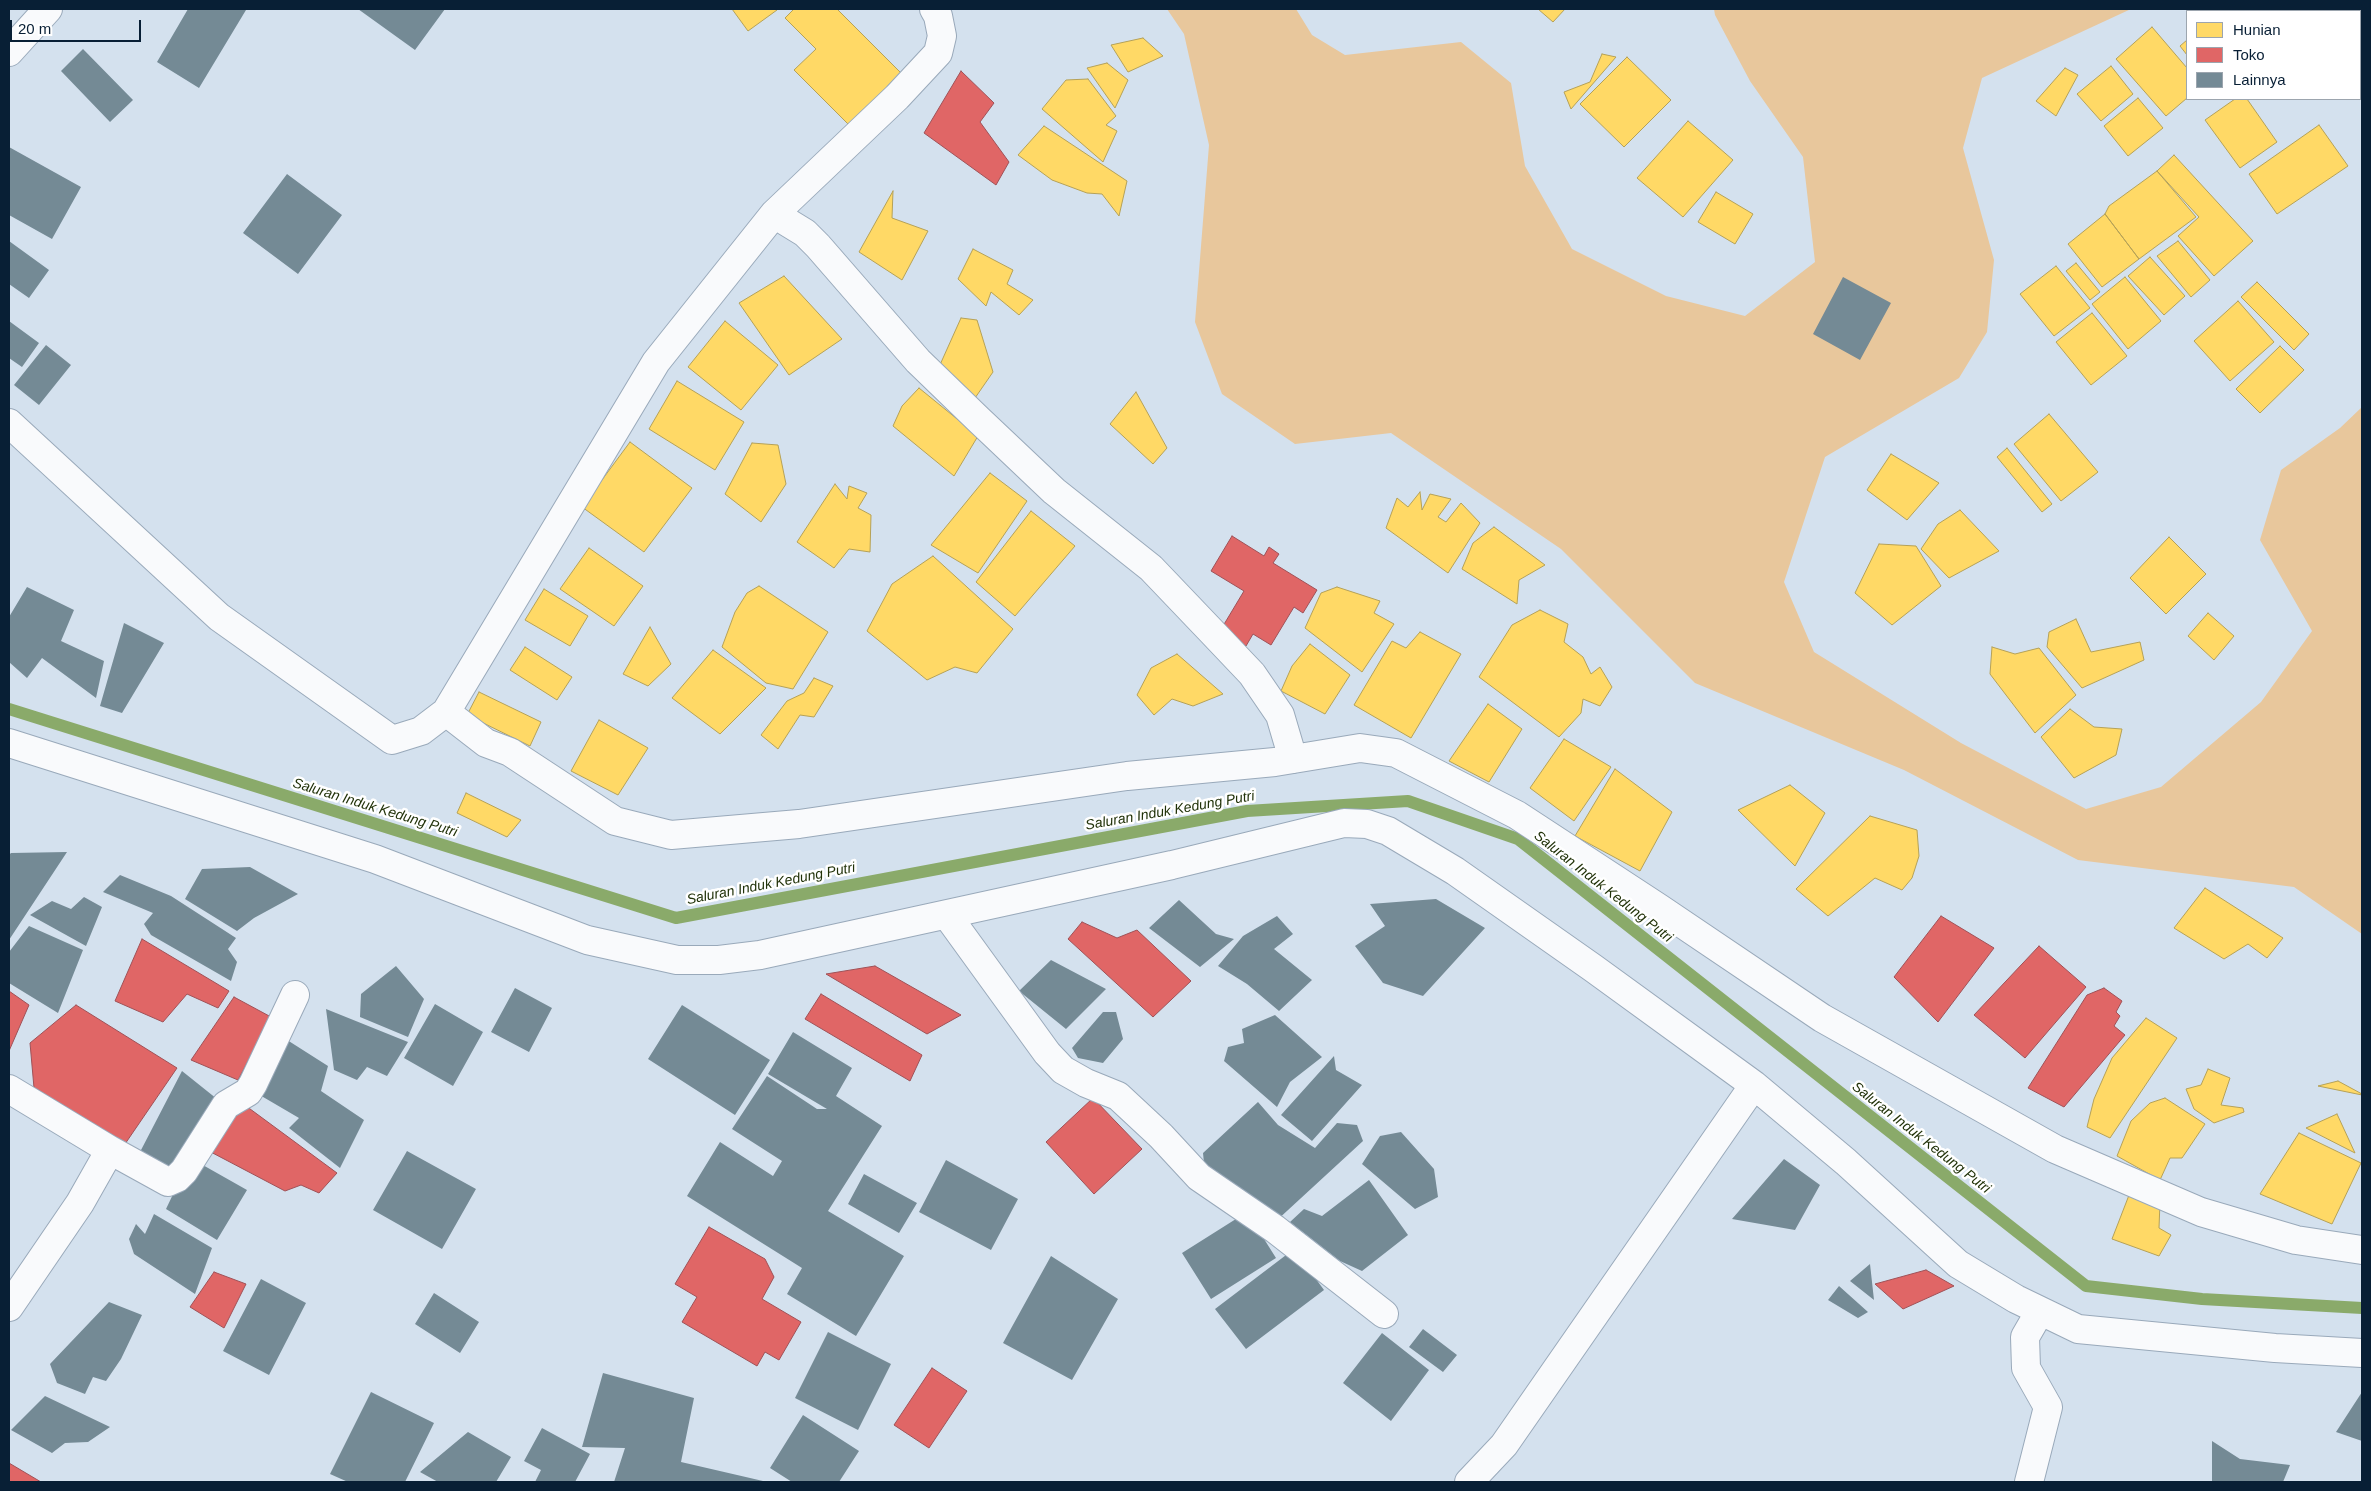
<!DOCTYPE html>
<html>
<head>
<meta charset="utf-8">
<style>
	body { margin:0 }
	#map { position:relative; width:2371px; height:1491px; overflow:hidden; background:#d4e1ee; font-family:Arial,sans-serif }
	canvas { display:block }
	.frame { position:absolute; inset:0; border:10px solid #081f35; pointer-events:none }
	.legend { position:absolute; left:2186px; top:10px; width:175px; height:90px; box-sizing:border-box; background:#fff; border:1px solid #9ca5ae; margin:0; padding:6px 9px; list-style:none; font-size:15px; color:#081f35 }
	.legend li { display:flex; align-items:center; gap:10px; height:25px }
	.legend b { width:25px; border:1px solid #9ca5ae }
	.scale { position:absolute; left:10px; top:20px; width:131px; height:22px; box-sizing:border-box; border:2px solid #081f35; border-top:0; padding-left:6px; font-size:15px; line-height:18px; white-space:nowrap; color:#081f35; -webkit-text-stroke:4px #fff; paint-order:stroke }
</style>
</head>
<body>
<div id="map">
<canvas width="2371" height="1491"></canvas>
<div class="frame"></div>
<ul class="legend">
<li><b style="height:14px;background:#ffd966"></b>Hunian</li>
<li><b style="height:14px;background:#e06666"></b>Toko</li>
<li><b style="height:14px;background:#748a95"></b>Lainnya</li>
</ul>
<div class="scale">20 m</div>
</div>
<script>
const ctx = document.querySelector('canvas').getContext('2d');
ctx.lineJoin = 'round';
function paint(path, color) {
  ctx.fillStyle = color;
  ctx.fill(path, 'evenodd');
}
function toPath(rows) {
  const path = new Path2D();
  for (const r of rows) {
    path.moveTo(r[0], r[1]);
    for (let i = 2; i < r.length; i += 2) path.lineTo(r[i], r[i + 1]);
  }
  return path;
}
function trace(path, color, width, dash) {
  ctx.strokeStyle = color;
  ctx.lineWidth = width;
  ctx.lineCap = dash ? 'butt' : 'round';
  ctx.setLineDash(dash || []);
  ctx.stroke(path);
}
function drawText(font, color, halo, rows, align = 'center') {
  ctx.font = font + ' Arial,sans-serif';
  ctx.lineWidth = 5;
  ctx.setLineDash([]);
  ctx.textBaseline = 'middle';
  ctx.strokeStyle = halo;
  ctx.fillStyle = color;
  for (const [text, x, y, turn = 0] of rows) {
    ctx.save();
    ctx.translate(x, y);
    ctx.rotate((+turn || 0) * Math.PI / 180);
    ctx.textAlign = isNaN(turn) ? turn : align;
    if (halo) ctx.strokeText(text, 0, 0);
    ctx.fillText(text, 0, 0);
    ctx.restore();
  }
}
paint(toPath([
	[1167,9,1296,9,1312,35,1345,55,1461,42,1511,83,1525,166,1572,249,1666,296,1745,316,1815,262,1803,157,1750,81,1715,15,1714,9,2131,9,1982,78,1963,148,1994,260,1987,332,1959,378,1825,457,1784,582,1814,652,1961,743,2086,809,2161,787,2261,702,2312,631,2260,540,2281,470,2340,428,2362,407,2362,934,2294,887,2078,860,1904,770,1695,683,1561,549,1391,433,1295,444,1222,394,1195,322,1209,145,1184,34]
]), '#e8c79c');
const homes = toPath([
	[732,9,776,9,777,10,748,31,732,9],
	[794,9,837,9,902,74,850,126,794,70,816,49,785,18,794,9],
	[1538,9,1565,9,1553,22,1538,9],
	[2343,9,2362,10,2362,57,2360,58,2360,11,2339,11,2343,9],
	[2152,27,2187,68,2187,98,2166,116,2116,59,2152,27],
	[1143,38,1163,56,1128,72,1111,45,1143,38],
	[2187,40,2187,55,2180,46,2187,40],
	[1602,54,1616,57,1571,109,1564,92,1590,82,1602,54],
	[1627,57,1671,100,1624,147,1580,104,1627,57],
	[1107,63,1128,80,1115,108,1087,68,1107,63],
	[2111,66,2133,94,2101,121,2077,94,2111,66],
	[2065,68,2078,75,2056,116,2036,101,2065,68],
	[1088,79,1116,116,1106,125,1117,131,1103,162,1042,109,1066,80,1088,79],
	[2138,98,2163,128,2128,156,2104,126,2138,98],
	[2235,99,2247,99,2277,142,2240,168,2205,120,2235,99],
	[1688,121,1733,160,1683,217,1637,178,1688,121],
	[2319,125,2348,166,2277,214,2249,174,2319,125],
	[1044,126,1127,181,1119,216,1102,194,1087,193,1052,180,1018,155,1044,126],
	[2174,155,2253,241,2214,276,2178,236,2199,217,2157,171,2174,155],
	[2157,171,2196,217,2139,259,2105,214,2109,206,2157,171],
	[893,191,892,218,928,231,902,280,859,252,893,191],
	[1716,192,1753,214,1735,244,1698,222,1716,192],
	[2105,214,2139,259,2102,287,2068,244,2105,214],
	[2178,241,2210,280,2191,297,2157,256,2178,241],
	[973,249,1013,270,1007,284,1033,300,1019,315,991,292,986,306,958,279,973,249],
	[2150,257,2185,296,2164,315,2128,276,2150,257],
	[2076,263,2100,292,2090,300,2066,271,2076,263],
	[2056,266,2090,308,2054,336,2020,294,2056,266],
	[784,276,842,339,789,375,739,303,784,276],
	[2125,277,2161,321,2128,349,2092,304,2125,277],
	[2257,282,2309,334,2294,350,2241,297,2257,282],
	[2238,301,2274,342,2230,381,2194,341,2238,301],
	[2092,313,2127,356,2091,385,2056,342,2092,313],
	[961,318,977,320,993,372,975,398,939,367,961,318],
	[725,321,778,365,741,410,688,367,725,321],
	[2280,346,2304,370,2260,413,2236,389,2280,346],
	[677,381,744,422,715,470,649,429,677,381],
	[919,388,978,436,954,476,893,426,902,406,919,388],
	[1136,392,1167,448,1153,464,1110,424,1136,392],
	[2049,414,2098,472,2061,501,2014,444,2049,414],
	[630,442,692,488,644,552,582,507,630,442],
	[752,443,778,445,786,484,761,522,725,494,752,443],
	[2007,448,2052,504,2042,512,1997,457,2007,448],
	[1891,454,1939,483,1907,520,1867,490,1891,454],
	[990,473,1027,501,978,573,931,545,990,473],
	[835,484,847,499,849,486,867,493,858,508,871,515,870,552,849,549,834,568,797,542,835,484],
	[1420,492,1422,510,1430,494,1451,499,1438,517,1446,522,1461,503,1480,523,1448,573,1386,528,1397,498,1408,507,1420,492],
	[1960,510,1999,551,1949,578,1921,549,1938,524,1960,510],
	[1031,511,1075,546,1015,616,976,582,1031,511],
	[1494,527,1545,565,1519,580,1517,604,1462,569,1473,543,1494,527],
	[2169,537,2206,574,2166,614,2130,578,2169,537],
	[1879,544,1916,546,1941,586,1892,625,1855,593,1879,544],
	[589,548,643,586,614,626,560,589,589,548],
	[933,556,1013,629,977,673,955,667,927,680,867,631,892,584,933,556],
	[759,586,828,632,793,689,766,683,722,647,735,612,747,593,759,586],
	[1337,587,1380,601,1374,613,1394,624,1362,672,1305,628,1321,593,1337,587],
	[544,589,588,616,570,646,525,620,544,589],
	[1540,610,1568,624,1564,642,1583,657,1591,674,1600,667,1612,687,1600,706,1583,699,1581,713,1559,737,1479,677,1512,625,1540,610],
	[2208,613,2234,636,2214,660,2188,636,2208,613],
	[2076,619,2091,652,2140,642,2144,660,2082,688,2047,647,2049,632,2076,619],
	[650,627,671,664,648,686,623,674,650,627],
	[1420,632,1461,654,1411,738,1354,705,1392,641,1406,648,1420,632],
	[1310,644,1350,675,1325,714,1281,691,1292,666,1310,644],
	[525,647,572,677,557,700,510,670,525,647],
	[1992,647,2015,654,2039,648,2076,695,2035,733,1990,674,1992,647],
	[713,650,766,688,720,734,672,698,713,650],
	[1177,654,1223,694,1193,706,1172,699,1154,715,1137,695,1151,668,1177,654],
	[814,678,833,686,814,717,800,715,778,749,761,735,787,701,804,693,814,678],
	[479,692,541,722,530,746,467,715,479,692],
	[1488,704,1522,729,1489,782,1449,761,1488,704],
	[2070,709,2094,727,2122,729,2116,755,2074,778,2041,737,2070,709],
	[599,720,648,748,618,795,571,771,599,720],
	[1564,739,1611,767,1574,821,1530,788,1564,739],
	[1615,769,1672,812,1640,871,1575,836,1615,769],
	[1790,785,1825,813,1795,866,1738,810,1790,785],
	[466,793,521,820,507,837,457,813,466,793],
	[1870,816,1917,830,1919,856,1912,878,1902,890,1875,878,1828,916,1796,889,1870,816],
	[2205,888,2283,938,2267,958,2248,944,2224,959,2174,928,2205,888],
	[2146,1018,2177,1038,2110,1138,2087,1127,2094,1099,2112,1058,2146,1018],
	[2208,1069,2230,1078,2221,1105,2243,1108,2244,1112,2214,1123,2194,1109,2186,1089,2201,1085,2208,1069],
	[2338,1081,2362,1094,2362,1095,2318,1086,2338,1081],
	[2165,1098,2205,1124,2182,1158,2170,1158,2160,1180,2117,1156,2131,1121,2150,1103,2165,1098],
	[2337,1114,2355,1153,2306,1128,2337,1114],
	[2299,1133,2361,1163,2332,1224,2260,1194,2299,1133],
	[2131,1190,2160,1202,2159,1228,2171,1235,2159,1256,2112,1239,2131,1190]
]);
paint(homes, '#ffd966');
trace(homes, '#b5a157', 1);
const shops = toPath([
	[961,71,994,103,980,122,1009,162,996,185,924,133,961,71],
	[1232,536,1264,556,1269,547,1279,554,1273,563,1317,590,1303,613,1294,607,1271,645,1253,634,1246,646,1220,631,1244,591,1211,571,1232,536],
	[1941,916,1994,948,1938,1022,1894,977,1941,916],
	[1082,922,1117,938,1137,930,1191,981,1153,1017,1068,939,1082,922],
	[142,939,229,991,218,1008,187,994,163,1022,115,1001,142,939],
	[2039,946,2086,987,2025,1058,1974,1015,2039,946],
	[875,966,961,1015,927,1034,826,974,875,966],
	[2104,988,2122,1001,2116,1012,2120,1016,2114,1026,2125,1035,2064,1107,2028,1088,2087,995,2104,988],
	[9,991,29,1005,9,1051,9,991],
	[821,994,922,1055,910,1081,805,1019,821,994],
	[234,997,271,1017,238,1080,191,1060,234,997],
	[76,1005,177,1068,125,1144,35,1099,30,1043,76,1005],
	[1093,1098,1142,1149,1094,1194,1046,1142,1093,1098],
	[242,1103,337,1173,319,1193,301,1185,285,1191,207,1150,242,1103],
	[709,1227,765,1259,774,1277,762,1299,801,1322,779,1360,765,1352,757,1366,682,1322,697,1297,675,1284,709,1227],
	[1926,1270,1954,1286,1903,1309,1875,1284,1926,1270],
	[214,1272,246,1284,224,1328,190,1307,214,1272],
	[932,1368,967,1391,929,1448,894,1425,932,1368],
	[9,1463,41,1482,9,1482,9,1463]
]);
paint(shops, '#e06666');
trace(shops, '#9f5157', 1);
trace(toPath([
	[9,709,676,918,1247,811,1408,801,1518,839,2086,1286,2202,1299,2362,1308]
]), '#8aaa6a', 12);
paint(toPath([
	[188,9,246,10,199,88,157,62],
	[358,9,445,9,415,50],
	[83,49,133,100,110,122,61,71],
	[9,147,81,187,52,239,9,215],
	[287,174,342,215,298,274,243,233],
	[9,241,49,270,29,298,9,284],
	[1843,277,1891,303,1860,360,1813,334],
	[9,321,39,343,22,367,9,358],
	[46,345,71,365,39,405,14,385],
	[27,587,74,610,61,641,104,661,96,698,42,658,27,678,9,662,9,617],
	[124,623,164,643,122,713,100,706],
	[67,852,9,940,9,855,11,853],
	[250,867,298,894,254,918,237,931,185,899,202,869],
	[120,875,171,896,236,938,228,949,237,962,231,981,151,935,144,924,153,913,103,892],
	[84,897,102,907,86,946,30,915,52,901,71,909],
	[1436,899,1485,928,1423,996,1383,983,1355,946,1385,926,1370,904],
	[1179,900,1216,934,1234,939,1200,967,1149,928],
	[1277,916,1293,934,1274,949,1312,980,1279,1011,1247,984,1218,966,1243,936],
	[29,926,83,950,58,1013,9,983,9,952],
	[1051,960,1106,989,1066,1029,1019,991],
	[396,966,424,999,408,1037,360,1017,361,994],
	[515,988,552,1008,529,1052,491,1032],
	[435,1004,483,1032,453,1086,404,1058],
	[682,1005,770,1060,735,1115,648,1059],
	[326,1009,408,1042,387,1076,367,1067,357,1080,334,1070],
	[1103,1012,1116,1012,1123,1039,1103,1063,1078,1058,1072,1048],
	[1275,1015,1322,1057,1290,1082,1277,1107,1224,1061,1228,1047,1244,1043,1242,1029],
	[793,1032,852,1068,836,1096,882,1126,828,1211,904,1256,856,1336,787,1294,802,1268,687,1196,720,1142,773,1176,782,1161,732,1129,767,1076,817,1109,827,1109,768,1074],
	[284,1038,328,1066,321,1091,364,1120,340,1168,289,1128,299,1118,258,1094],
	[1334,1056,1336,1070,1362,1085,1312,1141,1281,1115],
	[182,1071,222,1103,175,1170,140,1152],
	[1258,1102,1278,1125,1315,1148,1337,1123,1357,1125,1363,1141,1275,1222,1205,1173,1203,1153],
	[1401,1132,1434,1169,1438,1197,1415,1209,1362,1164,1380,1136],
	[407,1151,476,1189,442,1249,373,1210],
	[1784,1159,1820,1185,1795,1230,1732,1219],
	[946,1160,1018,1199,991,1250,919,1212],
	[201,1164,247,1190,217,1240,166,1209,176,1188],
	[864,1174,917,1203,899,1233,848,1204],
	[1369,1180,1408,1235,1362,1271,1340,1261,1290,1222,1304,1209,1322,1216],
	[1247,1212,1276,1258,1211,1299,1182,1253],
	[154,1214,212,1248,195,1294,134,1254,129,1239,136,1224,145,1234],
	[1294,1249,1324,1290,1246,1349,1215,1309],
	[1051,1256,1118,1299,1072,1380,1003,1343],
	[1870,1264,1874,1300,1850,1281],
	[261,1279,306,1303,269,1375,223,1351],
	[1839,1286,1868,1312,1858,1318,1828,1300],
	[434,1293,479,1322,460,1353,415,1324],
	[109,1302,142,1315,121,1359,106,1381,93,1377,85,1394,57,1383,50,1364],
	[1423,1329,1457,1355,1443,1372,1409,1347],
	[828,1332,891,1364,858,1430,795,1398],
	[1382,1333,1429,1370,1391,1421,1343,1383],
	[603,1373,694,1398,681,1462,763,1481,763,1482,614,1482,625,1448,582,1447],
	[371,1392,434,1423,405,1482,348,1482,330,1474],
	[2362,1392,2362,1441,2336,1432],
	[45,1396,110,1427,88,1442,65,1443,52,1453,11,1430],
	[803,1415,859,1451,839,1482,792,1482,770,1468],
	[542,1428,590,1454,575,1482,535,1482,541,1470,524,1461],
	[468,1432,511,1457,496,1482,438,1482,420,1472],
	[2212,1441,2240,1459,2290,1465,2283,1482,2212,1482]
]), '#748a95');
const minor = toPath([
	[9,52,48,9],
	[774,214,805,233,818,246,918,361,978,419,1054,491,1151,568,1214,634,1252,674,1280,715,1293,759],
	[9,423,219,617,392,740,421,731,446,712,656,362,774,214,897,97,938,53,942,36,938,16,934,9],
	[446,712,486,743,510,752,615,821,671,835,799,824,1127,776,1275,762,1360,748,1396,753,1517,815,1659,908,1822,1018,2055,1149,2201,1212,2296,1240,2362,1250],
	[9,743,375,859,587,940,677,960,719,960,760,955,1172,865,1344,823,1367,824,1388,831,1455,871,1593,968,1754,1085,1846,1162,1958,1264,2016,1299,2078,1329,2275,1348,2362,1353],
	[947,915,1047,1053,1063,1070,1086,1083,1118,1096,1161,1136,1199,1177,1275,1229,1384,1314],
	[9,1089,110,1150],
	[9,1307,80,1203,110,1150,168,1182,177,1178,184,1171,226,1105,248,1092,253,1084,295,995],
	[1469,1482,1504,1445,1754,1085],
	[2029,1482,2048,1407,2026,1368,2025,1337,2040,1311]
]);
trace(minor, '#99a9ba', 30);
trace(minor, '#f9fafc', 28);
drawText('italic 14px', '#213209', '#fff', [
	["Saluran Induk Kedung Putri",375,808,17],
	["Saluran Induk Kedung Putri",1170,811,-10],
	["Saluran Induk Kedung Putri",771,884,-11],
	["Saluran Induk Kedung Putri",1603,887,38],
	["Saluran Induk Kedung Putri",1921,1138,38]
]);
</script>
</body>
</html>
